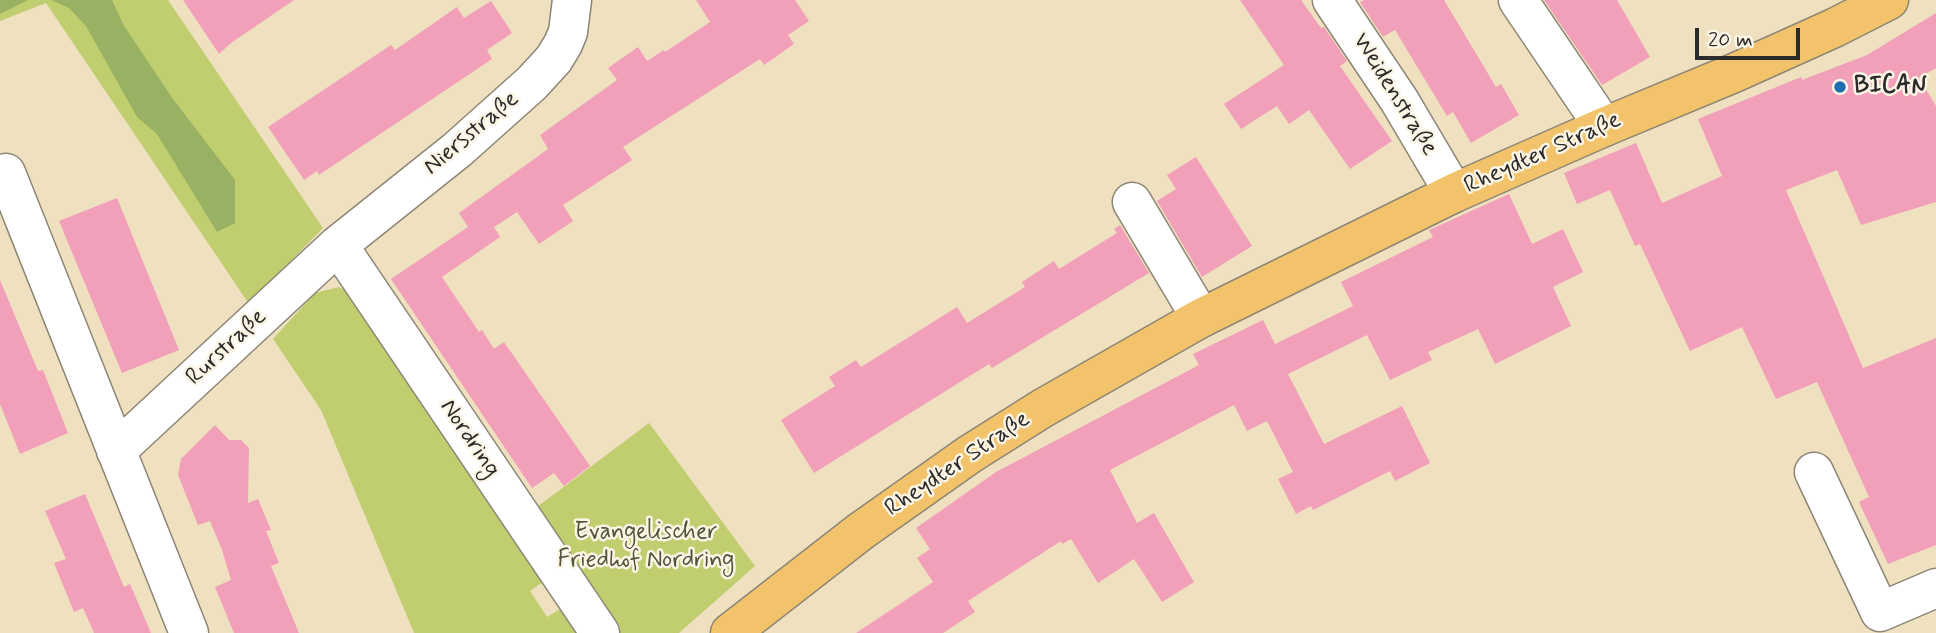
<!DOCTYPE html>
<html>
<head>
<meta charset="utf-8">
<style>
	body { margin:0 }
	#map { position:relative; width:1936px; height:633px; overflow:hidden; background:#efe0c0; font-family:Mynerve,sans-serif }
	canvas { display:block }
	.scale { position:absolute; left:1695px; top:28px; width:105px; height:32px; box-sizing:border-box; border:4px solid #2b2b2b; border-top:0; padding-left:9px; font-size:21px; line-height:24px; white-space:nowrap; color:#2b2b2b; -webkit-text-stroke:5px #fcf5e5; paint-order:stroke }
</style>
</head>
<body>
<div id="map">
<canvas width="1936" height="633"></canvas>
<div class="scale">20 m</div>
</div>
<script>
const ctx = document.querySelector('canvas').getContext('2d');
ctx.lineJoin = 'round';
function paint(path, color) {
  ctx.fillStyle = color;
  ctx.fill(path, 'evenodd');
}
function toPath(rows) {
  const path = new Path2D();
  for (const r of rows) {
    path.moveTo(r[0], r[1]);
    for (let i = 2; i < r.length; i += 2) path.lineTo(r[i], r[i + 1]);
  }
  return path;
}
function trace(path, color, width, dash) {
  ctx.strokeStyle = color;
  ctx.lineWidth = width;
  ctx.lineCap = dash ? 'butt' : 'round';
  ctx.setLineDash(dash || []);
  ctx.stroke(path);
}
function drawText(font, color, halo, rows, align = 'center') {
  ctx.font = font + ' Mynerve,sans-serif';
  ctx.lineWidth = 5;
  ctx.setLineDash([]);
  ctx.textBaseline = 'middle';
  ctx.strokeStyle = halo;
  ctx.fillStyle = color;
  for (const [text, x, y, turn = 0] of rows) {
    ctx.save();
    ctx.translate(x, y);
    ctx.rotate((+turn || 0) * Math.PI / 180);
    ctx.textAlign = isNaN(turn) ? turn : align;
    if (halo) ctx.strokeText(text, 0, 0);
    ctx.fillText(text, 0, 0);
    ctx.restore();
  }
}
paint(toPath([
	[0,0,168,0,323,228,249,304,46,3,0,21],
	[339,287,357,296,547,579,530,591,547,617,565,606,583,633,414,633,321,410,273,339,315,293],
	[649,423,755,566,679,633,616,633,529,513]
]), '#c1ce70');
paint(toPath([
	[0,0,28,0,0,14],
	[51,0,112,0,124,26,173,99,235,180,235,223,217,232,157,134,137,117,86,26,69,8]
]), '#98b162');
paint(toPath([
	[183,0,294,0,231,43,219,54],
	[696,0,795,0,809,21,788,35,794,44,764,65,760,59,623,147,632,160,563,205,573,221,539,244,517,212,494,227,500,237,442,277,479,332,482,330,494,349,504,342,590,466,564,486,554,473,532,488,391,279,468,227,459,213,548,149,540,135,617,80,608,68,638,47,647,61,664,50,665,52,710,22],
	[1240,0,1301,0,1321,28,1324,27,1347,61,1340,66,1392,141,1350,169,1309,110,1289,124,1277,106,1241,129,1224,104,1284,65],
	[1364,0,1444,0,1496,87,1501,84,1519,115,1471,143,1453,112,1447,116,1395,30,1383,37,1360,2],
	[1544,0,1617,0,1650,57,1602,85],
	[491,1,512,33,487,50,492,59,319,175,317,171,304,180,268,127,391,45,395,50,457,7,464,18],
	[1936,13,1936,68,1919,78,1936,106,1936,202,1861,225,1837,170,1786,190,1863,368,1936,338,1936,545,1888,564,1859,502,1869,497,1817,382,1776,399,1742,327,1690,351,1640,244,1635,246,1610,190,1577,204,1564,173,1636,143,1662,203,1722,176,1698,119,1801,77,1802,80,1867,55],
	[1196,157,1252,246,1202,277,1157,201,1176,189,1167,175],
	[1509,194,1532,244,1563,229,1583,272,1553,287,1571,326,1495,364,1478,329,1428,352,1432,360,1390,380,1367,335,1288,374,1324,444,1402,406,1430,463,1395,481,1390,471,1313,510,1311,506,1296,514,1278,479,1293,472,1267,421,1247,431,1234,405,1110,470,1137,523,1154,513,1194,582,1162,602,1134,559,1098,583,1071,539,1062,544,1061,541,968,601,975,612,943,633,856,633,933,582,917,558,930,549,916,528,996,472,1199,365,1193,354,1263,320,1275,344,1353,306,1341,282,1433,237,1429,230],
	[117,198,179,350,122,373,59,221],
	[1120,225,1149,273,992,368,989,364,814,473,781,420,835,386,829,377,856,360,861,367,957,307,967,323,1025,287,1022,282,1054,261,1059,269,1117,233,1114,229],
	[0,280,38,371,43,370,68,433,20,454,0,404],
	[215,425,229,440,241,440,249,448,248,503,258,499,271,530,266,531,279,563,271,566,299,633,234,633,215,587,231,580,222,550,210,521,198,525,178,475,181,459],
	[85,494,124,587,130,584,151,633,94,633,83,608,74,612,54,563,66,559,45,511]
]), '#f29fb9');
const minor = toPath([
	[1332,0,1399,100,1454,193],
	[1518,0,1604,127],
	[6,173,189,633],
	[1132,202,1201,318],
	[338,245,600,633],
	[116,451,338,245,457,150,532,83,554,59,563,44,568,32,572,0],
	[1814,472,1880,612,1936,588]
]);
const major = toPath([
	[730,633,861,531,970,454,1043,408,1201,318,1454,193,1604,127,1734,73,1834,28,1889,0]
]);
trace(minor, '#8d8676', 41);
trace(major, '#8d8676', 41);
trace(minor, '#fff', 38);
trace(major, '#f2c36a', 38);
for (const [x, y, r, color] of [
	[1840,87,7,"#1f6fb2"]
]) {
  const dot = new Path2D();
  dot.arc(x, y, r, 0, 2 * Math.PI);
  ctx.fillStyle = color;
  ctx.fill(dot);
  trace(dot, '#fcf5e5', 2.5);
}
drawText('bold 24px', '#2b2b2b', '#fcf5e5', [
	["BICAN",1854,87]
], 'left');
drawText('24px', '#2b2b2b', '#fcf5e5', [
	["Weidenstraße",1394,95,58],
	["Niersstraße",472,134,-40],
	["Rheydter Straße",1543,154,-24],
	["Rurstraße",227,348,-43],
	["Nordring",469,439,56],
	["Rheydter Straße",958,465,-34]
]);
drawText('24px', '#50543c', '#fcf5e5', [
	["Evangelischer",646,533],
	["Friedhof Nordring",646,561]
]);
</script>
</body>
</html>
